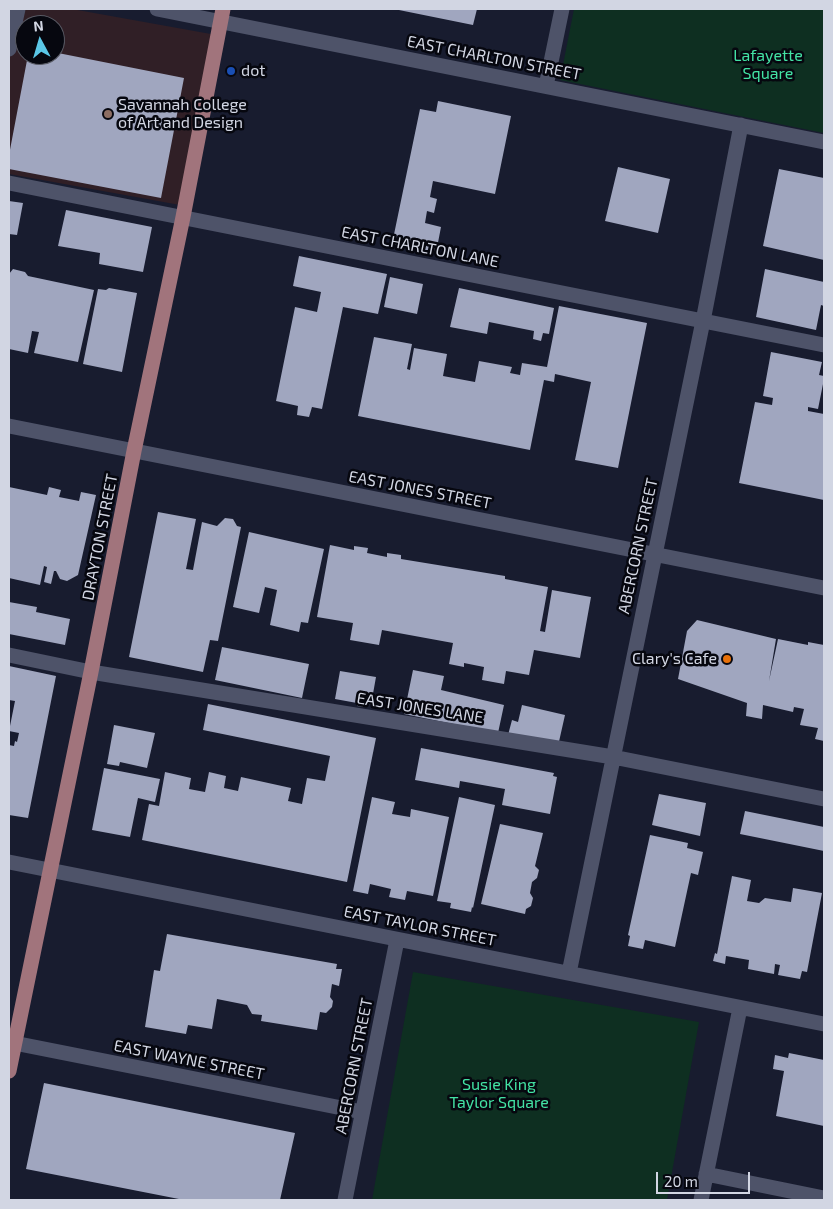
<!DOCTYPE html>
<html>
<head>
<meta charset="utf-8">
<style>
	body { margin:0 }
	#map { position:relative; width:833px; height:1209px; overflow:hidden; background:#181c2f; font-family:"Exo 2",sans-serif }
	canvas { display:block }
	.frame { position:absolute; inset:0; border:10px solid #d2d6e3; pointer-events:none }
	.north { position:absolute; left:15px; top:15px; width:50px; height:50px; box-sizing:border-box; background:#06070f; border:1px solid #585a64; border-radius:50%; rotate:354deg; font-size:14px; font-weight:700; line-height:20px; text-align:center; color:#d2d6e3 }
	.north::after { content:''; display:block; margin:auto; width:18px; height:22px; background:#5bc7e7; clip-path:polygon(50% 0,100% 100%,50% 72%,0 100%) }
	.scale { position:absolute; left:656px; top:1172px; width:94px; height:22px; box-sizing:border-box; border:2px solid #d2d6e3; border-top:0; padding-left:6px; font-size:15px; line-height:18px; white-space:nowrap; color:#d2d6e3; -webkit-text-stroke:4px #06070f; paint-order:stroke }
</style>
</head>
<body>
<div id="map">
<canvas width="833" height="1209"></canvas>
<div class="frame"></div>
<div class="north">N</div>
<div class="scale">20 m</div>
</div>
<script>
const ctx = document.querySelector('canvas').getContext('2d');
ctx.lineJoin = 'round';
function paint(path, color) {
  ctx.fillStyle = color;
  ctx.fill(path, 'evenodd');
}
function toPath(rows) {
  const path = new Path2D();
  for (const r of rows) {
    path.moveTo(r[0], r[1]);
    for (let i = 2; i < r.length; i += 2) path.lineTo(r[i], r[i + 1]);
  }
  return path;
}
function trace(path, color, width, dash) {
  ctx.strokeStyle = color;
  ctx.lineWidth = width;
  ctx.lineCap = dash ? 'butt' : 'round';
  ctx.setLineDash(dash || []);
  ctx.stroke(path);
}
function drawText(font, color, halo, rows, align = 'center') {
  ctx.font = font + ' "Exo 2",sans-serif';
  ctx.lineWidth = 5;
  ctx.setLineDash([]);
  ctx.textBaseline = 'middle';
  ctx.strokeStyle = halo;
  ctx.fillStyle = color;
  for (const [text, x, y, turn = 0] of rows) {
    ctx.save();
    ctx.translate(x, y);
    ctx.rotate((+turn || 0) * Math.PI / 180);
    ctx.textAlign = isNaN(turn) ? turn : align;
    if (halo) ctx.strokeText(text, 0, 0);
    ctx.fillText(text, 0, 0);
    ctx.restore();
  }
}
paint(toPath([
	[9,9,72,9,222,36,191,207,9,174],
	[25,25,55,25,55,55,25,55]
]), '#301f26');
paint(toPath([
	[574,9,824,9,824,133,560,80],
	[413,972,699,1022,667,1200,372,1200]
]), '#0e2f21');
paint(toPath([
	[394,9,477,9,473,25],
	[58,53,184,78,161,198,9,169,9,155,28,55,56,59],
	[438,101,511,116,495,194,433,181,430,197,437,199,434,213,427,211,425,223,441,227,436,253,392,244,420,109,436,112],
	[618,167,670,179,658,233,605,221],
	[779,169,824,178,824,260,763,246],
	[9,201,23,203,17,235,9,234],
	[66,210,152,227,143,272,99,264,100,253,58,246],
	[299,256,387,274,378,314,343,307,322,409,312,407,309,417,297,415,298,406,276,401,295,307,317,312,321,292,293,286],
	[13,269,25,272,28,276,94,290,78,362,34,353,39,332,32,331,28,353,9,349,9,274],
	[765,269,824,282,824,306,821,305,816,330,756,317],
	[390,277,423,284,417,314,384,307],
	[109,288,137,293,122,372,83,364,98,289,106,290],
	[459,288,554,308,549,334,543,333,541,341,533,339,534,331,489,322,487,334,450,327],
	[559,306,647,323,618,468,575,460,591,382,555,374,554,382,544,380,530,450,358,416,374,337,412,344,407,369,410,370,414,348,447,354,443,376,475,382,479,361,512,367,510,373,520,375,522,363,547,367],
	[771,352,822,362,819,375,824,376,824,379,818,409,808,407,808,411,824,414,824,500,739,483,755,402,772,405,773,398,763,396],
	[9,487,47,495,49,487,61,490,59,497,79,501,81,492,96,495,78,575,67,581,60,579,56,571,54,571,51,584,44,582,47,567,44,566,40,585,9,578],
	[158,512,196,519,186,569,193,570,202,522,217,526,225,518,233,519,237,526,241,527,218,641,210,640,203,672,129,657],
	[249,532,324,549,308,623,301,622,299,632,270,625,277,590,265,587,259,613,233,607],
	[330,545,354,550,354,546,368,548,367,553,387,557,387,553,401,555,401,559,505,576,505,579,548,587,540,631,545,632,552,590,591,597,580,658,534,650,529,675,506,671,504,684,482,680,484,667,464,663,464,667,449,664,453,643,382,630,379,645,350,640,353,623,317,617],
	[9,602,37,607,36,612,70,619,65,645,9,634],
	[697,620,776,639,769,681,778,639,808,645,808,642,824,645,824,741,815,739,818,728,800,725,804,709,794,707,793,712,763,705,762,719,746,716,747,703,678,679,687,631],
	[222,647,309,664,302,698,215,680],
	[9,666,56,676,28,818,9,815,9,745,14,746,15,741,17,742,19,733,9,731,15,701,9,700],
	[413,670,444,676,441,690,504,705,498,733,404,714],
	[340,671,376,677,371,705,365,704,364,707,357,706,357,703,335,699],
	[208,704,376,738,347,882,142,840,149,804,159,806,165,772,191,778,189,789,205,792,209,772,226,776,224,788,238,791,241,777,291,788,288,801,302,804,307,778,325,781,330,756,203,730],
	[522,705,565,715,558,746,508,735,512,720,518,722],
	[114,725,155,733,147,768,120,762,119,766,107,764],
	[421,748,554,773,553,776,557,777,550,814,502,805,505,789,460,781,459,788,415,780],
	[104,768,160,779,155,802,138,798,130,837,92,830],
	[659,794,706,803,700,836,652,825],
	[372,797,395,802,392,814,410,817,411,809,449,817,433,896,407,891,405,900,389,897,391,889,370,884,368,894,353,891],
	[459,797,495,805,473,908,472,907,471,912,450,908,451,903,437,901],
	[745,811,824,827,824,851,740,834],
	[500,824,543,833,535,866,539,870,537,878,532,882,530,893,533,898,531,906,526,909,525,914,481,904],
	[650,835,688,843,687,848,703,852,698,875,691,873,675,947,645,940,643,949,628,946,630,936,628,935],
	[732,876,751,880,747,901,759,903,765,898,791,902,793,888,822,893,807,972,802,971,800,979,778,975,780,965,775,964,774,974,748,969,749,960,726,956,725,964,713,961,715,953,717,954],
	[167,934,337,964,336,969,342,969,339,986,332,984,330,997,333,1001,332,1007,326,1013,320,1012,317,1030,261,1021,262,1015,252,1014,247,1005,217,999,212,1029,188,1025,186,1034,145,1027,154,970,160,971],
	[789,1053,824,1060,824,1126,776,1116,784,1071,773,1069,775,1055,788,1058],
	[44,1083,295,1133,280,1200,184,1200,26,1169]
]), '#a0a6bf');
trace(toPath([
	[157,9,824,142],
	[9,49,18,9],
	[546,86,562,9],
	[9,183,824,345],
	[9,426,824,588],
	[9,655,91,672,613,757,824,799],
	[9,862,824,1024],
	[569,973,703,321,741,125],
	[9,1042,362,1112],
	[706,1174,824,1198],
	[345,1200,397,940],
	[701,1200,740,1008]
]), '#4e5369', 15);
trace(toPath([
	[9,1071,91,672,134,451,183,217,223,9]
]), '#a1747c', 15);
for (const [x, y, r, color] of [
	[231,71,5,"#1a4fb4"],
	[108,114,5,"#8d6e63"],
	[727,659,5,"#e8710a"]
]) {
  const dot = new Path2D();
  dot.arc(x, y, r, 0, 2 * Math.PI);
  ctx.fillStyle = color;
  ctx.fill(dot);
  trace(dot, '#06070f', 2);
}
drawText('16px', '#43e2a4', '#06070f', [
	["Lafayette",768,56],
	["Square",768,74],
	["Susie King",499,1085],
	["Taylor Square",499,1103]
]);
drawText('16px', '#d2d6e3', '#06070f', [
	["EAST CHARLTON STREET",494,58,11],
	["EAST CHARLTON LANE",420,247,11],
	["EAST JONES STREET",420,490,11],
	["DRAYTON STREET",100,537,-79],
	["ABERCORN STREET",638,546,-78],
	["EAST JONES LANE",420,708,9],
	["EAST TAYLOR STREET",420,926,11],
	["EAST WAYNE STREET",189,1060,11],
	["ABERCORN STREET",354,1066,-79]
]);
drawText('16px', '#d2d6e3', '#06070f', [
	["dot",241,71],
	["Savannah College",118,105],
	["of Art and Design",118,123],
	["Clary's Cafe",717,659,"right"]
], 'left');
</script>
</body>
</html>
